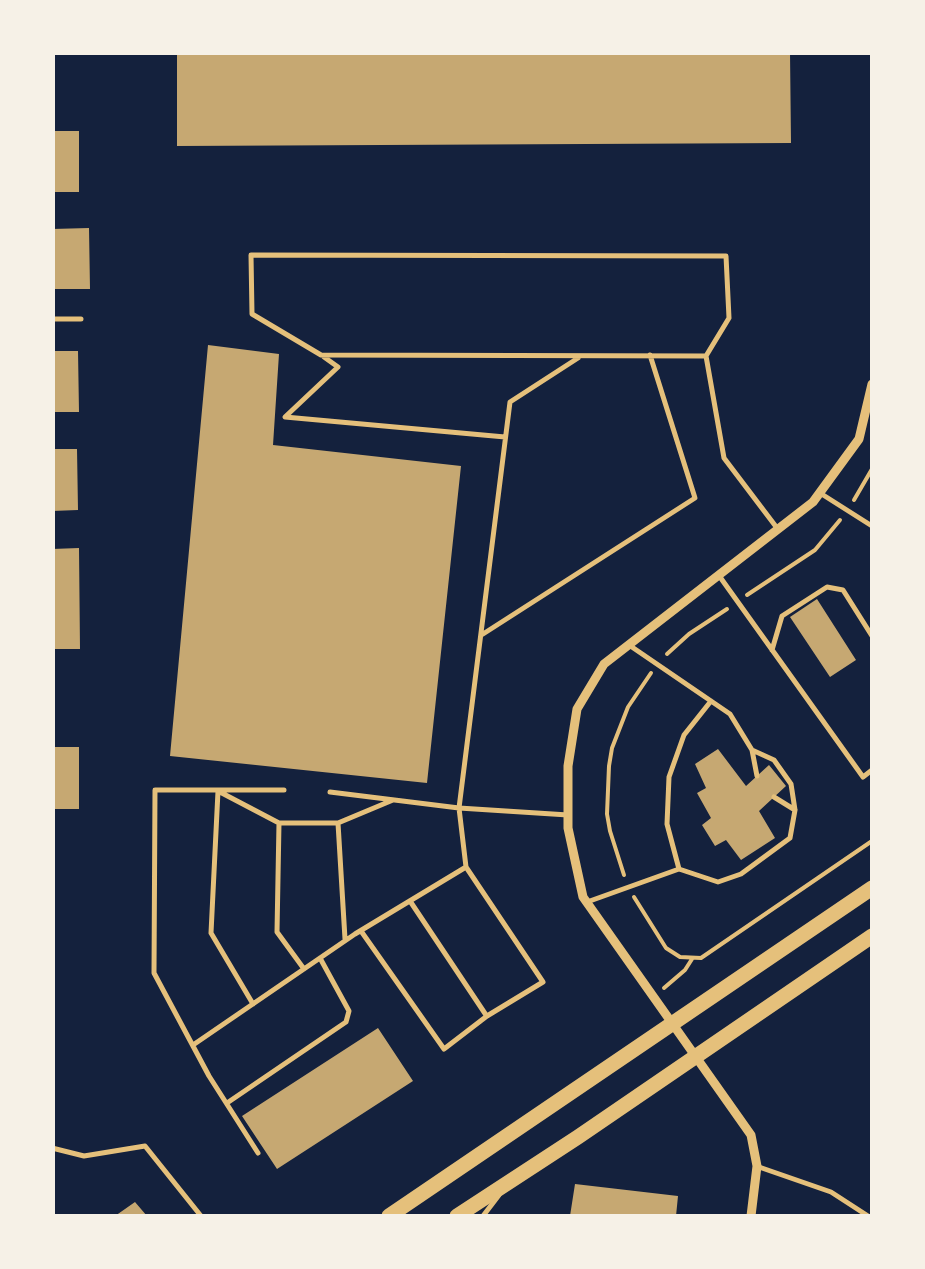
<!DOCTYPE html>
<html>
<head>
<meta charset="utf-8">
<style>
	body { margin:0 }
	#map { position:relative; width:925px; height:1269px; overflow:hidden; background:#14213d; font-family:"DejaVu Sans",sans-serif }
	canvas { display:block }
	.frame { position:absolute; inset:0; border:55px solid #f6f1e7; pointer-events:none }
</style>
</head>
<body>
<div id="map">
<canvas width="925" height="1269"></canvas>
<div class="frame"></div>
</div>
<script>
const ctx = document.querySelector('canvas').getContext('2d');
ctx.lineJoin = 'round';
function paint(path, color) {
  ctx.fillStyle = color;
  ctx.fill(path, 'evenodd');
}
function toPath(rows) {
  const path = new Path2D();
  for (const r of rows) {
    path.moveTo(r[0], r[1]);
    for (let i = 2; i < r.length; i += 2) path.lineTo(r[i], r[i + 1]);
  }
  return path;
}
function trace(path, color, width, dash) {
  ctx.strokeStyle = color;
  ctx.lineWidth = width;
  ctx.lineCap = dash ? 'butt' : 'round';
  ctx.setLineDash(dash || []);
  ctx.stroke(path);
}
paint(toPath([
	[177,52,790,52,791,143,177,146],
	[52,131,79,131,79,192,52,192],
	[89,228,90,289,52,289,52,229],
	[208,345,279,354,273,445,461,466,427,783,170,756],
	[52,351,78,351,79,412,52,412],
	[52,449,77,449,78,510,52,511],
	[79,548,80,649,52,649,52,549],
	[817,599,856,660,830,677,790,617],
	[52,747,79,747,79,809,52,809],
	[718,749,746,786,769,765,786,786,759,811,775,838,741,860,726,840,715,846,702,825,711,818,697,793,706,788,695,764],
	[378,1028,413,1081,277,1169,242,1116],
	[575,1184,678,1196,676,1216,570,1216],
	[135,1202,147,1216,115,1216]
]), '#c6a872');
trace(toPath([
	[854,500,872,469],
	[747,595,815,550,840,520],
	[667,654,689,634,727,609],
	[624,875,610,831,607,814,609,766,612,748,628,707,651,673],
	[634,897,666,948,680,957,701,958,872,841],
	[664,988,685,970,692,959]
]), '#e5c07b', 4);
trace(toPath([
	[52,319,81,319],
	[706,356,729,318,726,256,251,255,252,314,321,355,706,356,724,458,777,528],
	[324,357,338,367,285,417,505,437],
	[820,493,872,526],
	[720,577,863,777,872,770],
	[483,634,695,498,650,355],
	[772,650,782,616,827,587,843,590,872,636],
	[752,750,757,776],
	[330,792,459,808,568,815],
	[774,797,795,810],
	[279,823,277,932,304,969],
	[338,823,345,939],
	[679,869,667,824,669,777,684,735,711,701],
	[410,901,486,1015],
	[587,902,679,869,718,882,741,874,790,838,795,810,791,784,774,760,752,750,730,714,629,645],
	[361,931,444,1049,487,1016,543,982,466,867,459,808,510,402,578,358],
	[253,1004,211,933,218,791,279,823,338,823,393,800],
	[193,1045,355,934,466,867],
	[227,1103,346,1022,349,1011,320,958],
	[52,1148,84,1156,145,1146,201,1216],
	[258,1153,209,1076,154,973,155,790,284,790],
	[759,1167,831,1192,868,1216],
	[483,1216,499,1195]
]), '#e5c07b', 5);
trace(toPath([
	[751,1216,757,1166,751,1135,583,897,568,828,568,766,577,709,604,664,813,502,859,439,872,384]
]), '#e5c07b', 9);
trace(toPath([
	[389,1216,872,888],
	[457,1216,578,1137,872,936]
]), '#e5c07b', 15);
</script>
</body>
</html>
